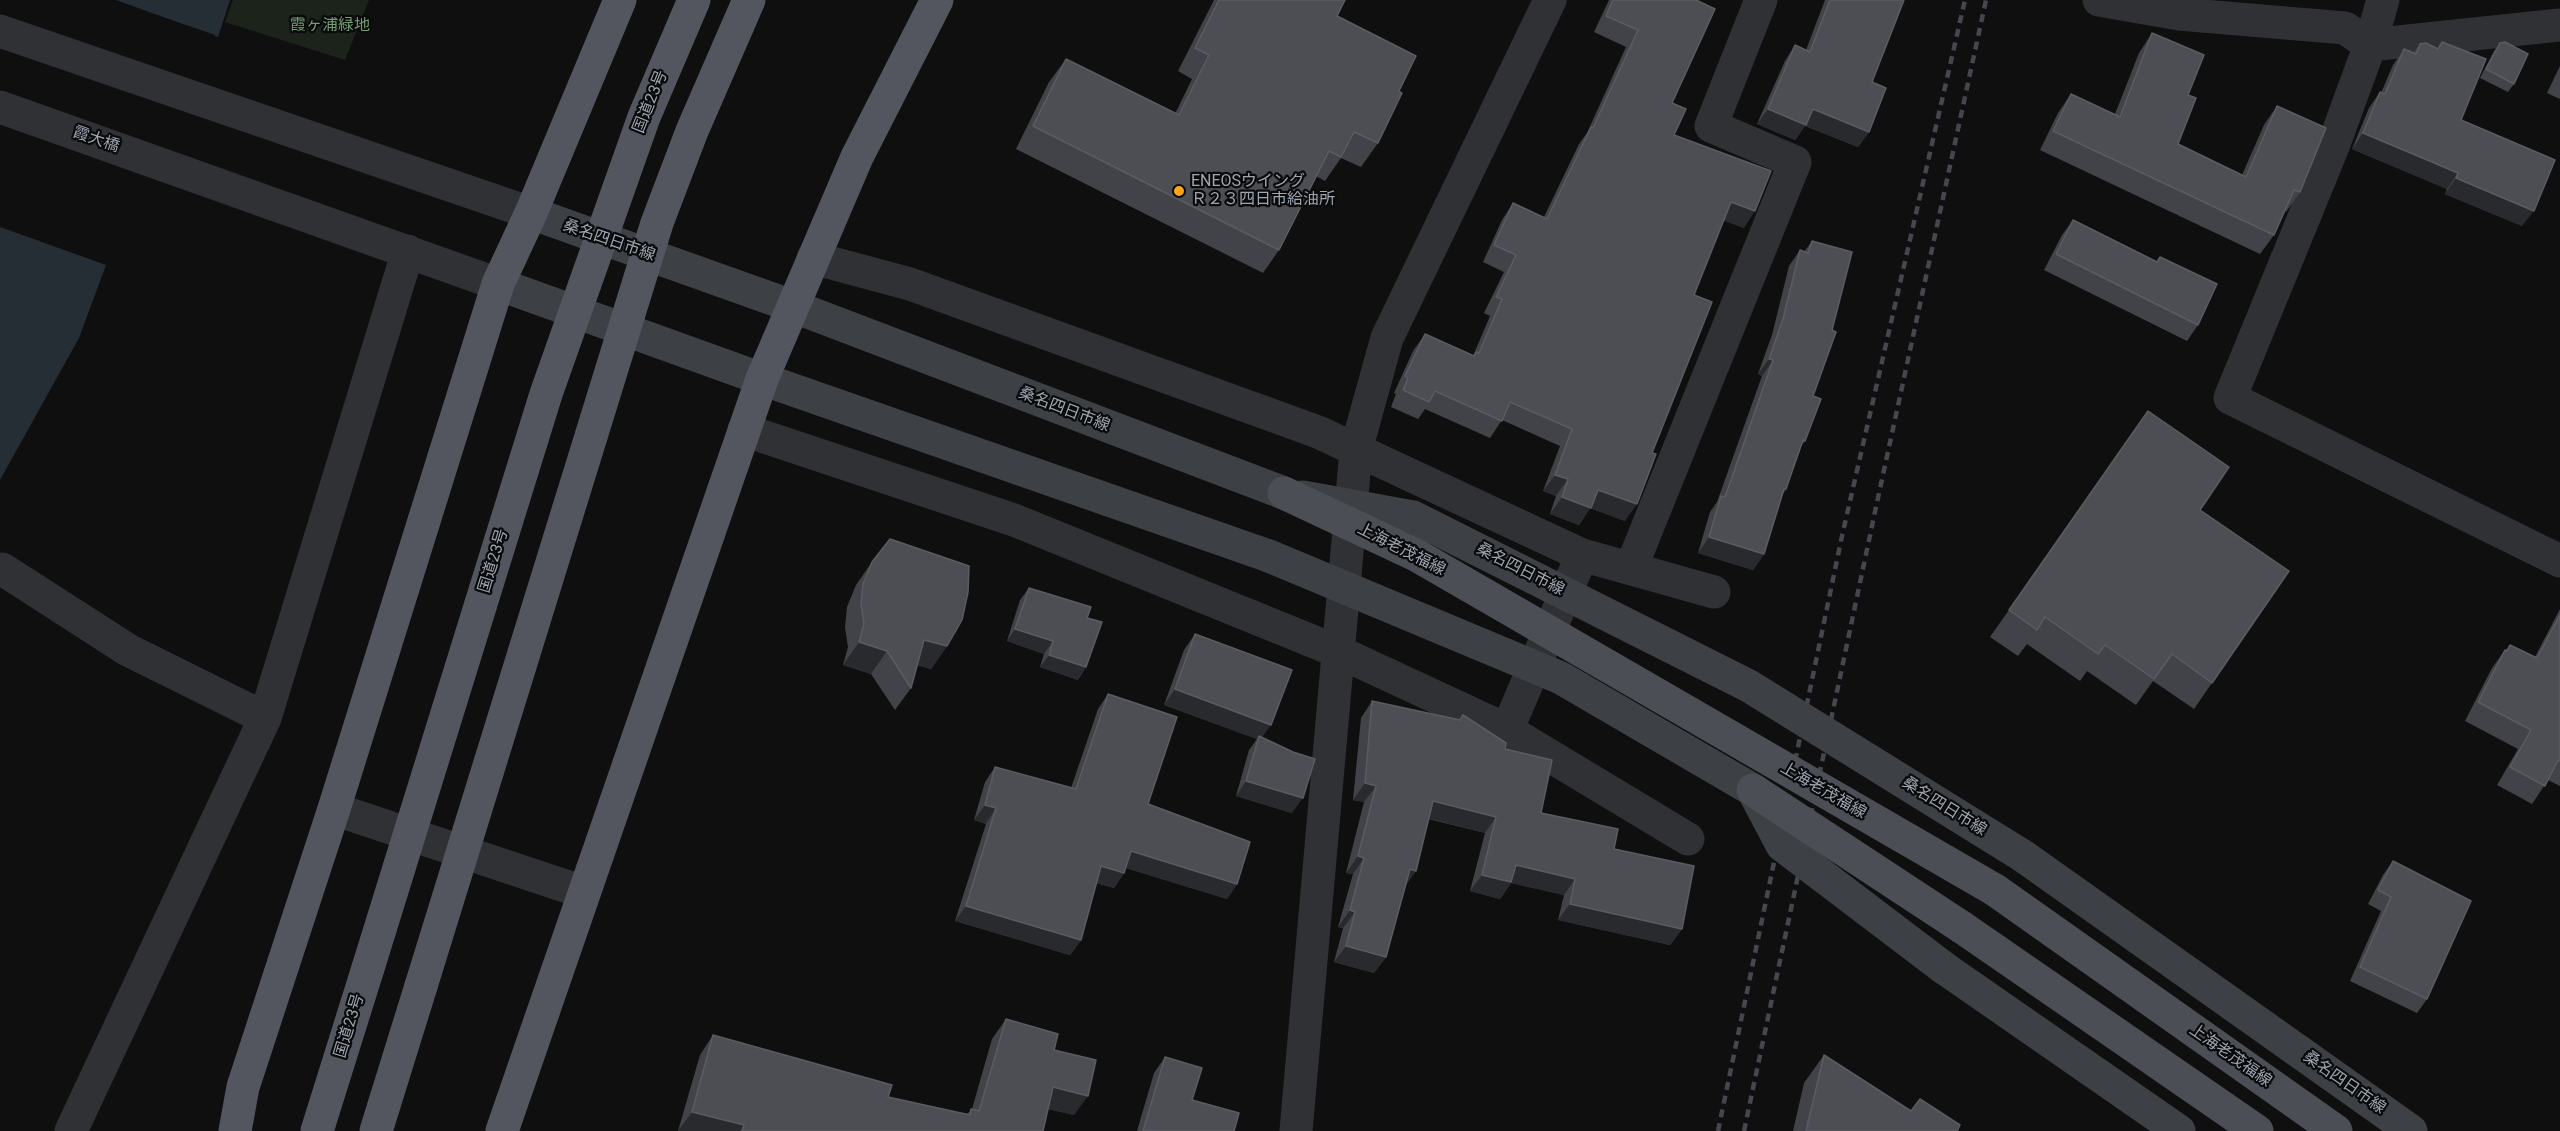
<!DOCTYPE html>
<html>
<head>
<meta charset="utf-8">
<style>
	body { margin:0 }
	canvas { display:block; background:#0f0f10 }
</style>
</head>
<body>
<canvas width="2560" height="1131"></canvas>
<script>
const ctx = document.querySelector('canvas').getContext('2d');
ctx.lineJoin = 'round';
function paint(path, color) {
  ctx.fillStyle = color;
  ctx.fill(path, 'evenodd');
}
function toPath(rows) {
  const path = new Path2D();
  for (const r of rows) {
    path.moveTo(r[0], r[1]);
    for (let i = 2; i < r.length; i += 2) path.lineTo(r[i], r[i + 1]);
  }
  return path;
}
function trace(path, color, width, dash) {
  ctx.strokeStyle = color;
  ctx.lineWidth = width;
  ctx.lineCap = dash ? 'butt' : 'round';
  ctx.setLineDash(dash || []);
  ctx.stroke(path);
}
function drawText(font, color, halo, rows, align = 'center') {
  ctx.font = font + ' Roboto,"Noto Sans JP",sans-serif';
  ctx.lineWidth = 4.5;
  ctx.setLineDash([]);
  ctx.textBaseline = 'middle';
  ctx.strokeStyle = halo;
  ctx.fillStyle = color;
  for (const [text, x, y, turn = 0] of rows) {
    ctx.save();
    ctx.translate(x, y);
    ctx.rotate((+turn || 0) * Math.PI / 180);
    ctx.textAlign = isNaN(turn) ? turn : align;
    if (halo) ctx.strokeText(text, 0, 0);
    ctx.fillText(text, 0, 0);
    ctx.restore();
  }
}
paint(toPath([
	[233,0,369,0,345,60,225,22]
]), '#1b231b');
paint(toPath([
	[116,0,230,0,218,37],
	[0,227,106,265,79,338,0,480]
]), '#252e34');
paint(toPath([
	[113,0,215,35,213,39,115,3]
]), '#0f0f10');
trace(toPath([
	[2099,0,2179,14,2345,28,2370,45,2560,25],
	[2383,0,2370,45,2332,149,2230,398,2560,561],
	[813,258,910,284,1318,432,1582,555,1714,592],
	[744,430,1014,520,1339,652,1507,730,1688,839],
	[1631,568,1795,162,1711,126,1761,0],
	[1507,730,1582,555],
	[334,809,583,892],
	[1296,1131,1356,450,1387,338,1550,0]
]), '#2f3135', 33);
trace(toPath([
	[0,31,531,213],
	[0,107,498,284],
	[2,569,128,650,265,718],
	[71,1131,265,718,408,251]
]), '#2f3135', 33);
trace(toPath([
	[531,213,792,306,1284,493],
	[498,284,762,379,1269,556],
	[2023,856,2411,1131],
	[1944,968,2179,1131]
]), '#3d4045', 33);
trace(toPath([
	[1995,890,2336,1131],
	[1963,928,2257,1131]
]), '#4b4e55', 33);
trace(toPath([
	[235,1131,243,1087,334,809,498,284,531,213,620,0],
	[317,1131,368,968],
	[376,1131,421,986],
	[502,1131,762,379,857,157,937,0]
]), '#53565e', 33);
trace(toPath([
	[1718,1131,1842,536,1965,0],
	[1744,1131,1876,507,1986,0]
]), '#44474d', 4.5, [8, 6]);
trace(toPath([
	[1303,497,1413,517,1749,686,2023,856],
	[1269,556,1561,678,1753,790,1782,845,1944,968]
]), '#3d4045', 33);
trace(toPath([
	[1284,493,1416,555,1995,890],
	[1753,790,1963,928]
]), '#4b4e55', 33);
trace(toPath([
	[368,968,546,394,644,117,694,0],
	[421,986,657,223,692,131,749,0]
]), '#53565e', 33);
paint(toPath([
	[1214,0,1345,0,1337,16,1399,91,1378,143,1361,167,1341,158,1325,181,1316,176,1279,250,1263,273,1016,149,1049,82,1066,59,1175,114,1192,79,1178,71],
	[1609,0,1696,0,1672,103,1674,135,1744,228,1723,220,1694,295,1625,521,1590,508,1579,525,1550,514,1556,496,1543,491,1560,446,1502,420,1490,438,1425,409,1418,419,1391,407,1396,394,1394,393,1413,351,1425,334,1473,356,1490,316,1484,313,1504,272,1483,262,1502,220,1513,203,1544,217,1579,144,1587,133,1626,47,1594,32],
	[1825,0,1904,0,1872,82,1869,132,1858,147,1805,126,1795,140,1757,124,1785,61,1795,45,1806,50],
	[2152,33,2188,95,2178,144,2242,175,2264,125,2277,106,2300,192,2286,212,2285,211,2274,235,2260,254,2040,150,2058,113,2071,94,2115,114,2139,53],
	[2500,43,2514,84,2508,92,2480,78,2494,51],
	[2420,44,2461,120,2522,226,2445,194,2447,189,2352,149,2369,108,2380,92,2381,93,2393,65,2404,49,2413,53],
	[2560,66,2560,99,2547,93],
	[2073,220,2156,262,2160,257,2198,325,2187,341,2044,270,2062,235],
	[1812,241,1813,396,1805,441,1801,446,1786,489,1782,496,1764,554,1753,570,1698,553,1710,512,1717,502,1762,376,1758,374,1772,335,1789,266,1800,250,1804,252],
	[2148,411,2200,510,2289,571,2194,709,2153,681,2136,705,2087,671,2080,681,2027,644,2018,656,1990,637],
	[872,562,947,646,931,669,917,665,911,688,895,710,871,674,843,665,848,647,845,627,847,607,856,585],
	[1029,588,1087,618,1086,667,1078,680,1040,667,1044,654,1007,641,1020,600],
	[2560,609,2560,786,2548,780,2532,804,2497,785,2518,749,2465,721,2492,668,2505,650,2506,650,2510,645,2535,657],
	[1195,634,1262,737,1292,813,1236,796,1249,750,1257,739,1164,705,1184,650],
	[1108,694,1148,804,1237,884,1227,899,1126,868,1124,873,1114,888,1096,883,1081,940,1070,955,955,921,986,824,974,820,985,782,995,767,1071,788,1098,709],
	[1372,701,1505,749,1541,813,1614,849,1682,929,1670,945,1558,920,1564,895,1511,883,1500,899,1470,891,1485,833,1428,819,1416,871,1405,886,1386,957,1374,973,1334,962,1343,928,1338,927,1353,874,1346,873,1364,802,1353,800,1361,718],
	[2393,861,2427,999,2417,1013,2350,981,2381,911,2368,904,2383,875],
	[1006,1019,1054,1050,1074,1115,1048,1109,1043,1131,678,1131,700,1055,713,1035,888,1097,967,1114,972,1109,992,1039],
	[1824,1055,1911,1111,1957,1131,1793,1131,1804,1083],
	[1165,1057,1192,1100,1234,1131,1137,1131,1154,1073]
]), '#424348');
paint(toPath([
	[1768,109,1813,109,1869,132,1858,147,1805,126,1795,140,1757,124],
	[2363,133,2458,173,2447,189,2352,149],
	[2456,178,2534,211,2522,226,2445,194],
	[1731,202,1755,211,1744,228,1719,219],
	[1769,359,1773,360,1762,376,1758,374],
	[1555,475,1568,479,1556,496,1543,491],
	[1598,490,1637,504,1625,521,1590,508,1579,525,1550,514,1562,497],
	[1709,537,1764,554,1753,570,1698,553],
	[1015,629,1053,641,1044,654,1007,641],
	[924,640,947,646,931,669,908,662],
	[859,642,887,651,871,674,843,665],
	[1049,655,1086,667,1078,680,1040,667],
	[1175,689,1271,725,1260,740,1259,736,1257,739,1164,705],
	[1246,781,1303,798,1292,813,1236,796],
	[1365,783,1376,786,1364,802,1353,800],
	[1433,801,1496,817,1485,833,1422,817],
	[985,805,996,808,986,824,974,820],
	[1131,851,1237,884,1227,899,1120,866],
	[1358,856,1364,858,1353,874,1346,873],
	[1516,865,1575,879,1564,895,1511,883,1500,899,1470,891,1482,875],
	[1101,866,1124,873,1114,888,1090,881],
	[1410,869,1416,871,1404,887],
	[1570,904,1682,929,1670,945,1558,920],
	[966,906,1081,940,1070,955,955,921],
	[1350,910,1355,912,1343,928,1338,927],
	[1346,946,1386,957,1374,973,1334,962],
	[1053,1087,1088,1096,1074,1115,1039,1107],
	[692,1112,744,1125,740,1131,678,1131]
]), '#292a2d');
const building = toPath([
	[1219,0,1345,0,1337,16,1416,56,1399,91,1402,93,1378,143,1354,132,1341,157,1329,151,1279,250,1033,126,1066,59,1179,115,1209,55,1195,48,1219,0],
	[1613,0,1696,0,1715,9,1672,103,1686,109,1674,135,1771,171,1755,211,1731,202,1694,295,1712,302,1652,453,1656,454,1637,504,1598,490,1591,508,1562,497,1568,479,1555,475,1572,429,1510,402,1502,421,1435,391,1429,402,1403,390,1408,378,1405,376,1425,334,1474,356,1476,352,1479,353,1502,299,1496,297,1516,255,1494,245,1513,203,1547,219,1591,127,1593,128,1638,30,1606,16,1613,0],
	[1830,0,1904,0,1872,82,1886,88,1869,132,1813,109,1806,125,1768,109,1795,45,1810,52,1830,0],
	[2152,33,2204,55,2188,95,2196,98,2178,144,2246,177,2277,106,2326,128,2300,192,2294,190,2274,235,2053,131,2071,94,2120,117,2152,33],
	[2442,42,2486,59,2461,120,2555,160,2534,211,2456,178,2458,173,2363,133,2380,92,2385,94,2404,49,2416,54,2420,44,2426,43,2438,49,2442,42],
	[2505,42,2528,54,2514,84,2486,69,2500,43,2505,42],
	[2073,220,2157,262,2160,257,2217,284,2198,325,2056,254,2073,220],
	[1812,241,1852,252,1832,330,1836,332,1813,396,1821,399,1805,441,1803,440,1786,489,1784,489,1764,554,1709,537,1721,496,1725,497,1773,360,1769,359,1783,319,1800,250,1808,253,1812,241],
	[2148,411,2229,467,2200,510,2289,571,2212,683,2172,654,2154,679,2105,645,2098,654,2045,617,2037,630,2009,610,2148,411],
	[890,539,969,566,968,592,962,620,947,646,924,640,911,688,887,651,859,642,864,624,861,604,863,584,872,562,890,539],
	[1029,588,1091,607,1087,618,1102,622,1086,667,1049,655,1053,641,1015,629,1029,588],
	[2560,615,2560,761,2558,760,2545,786,2510,767,2531,730,2478,702,2505,650,2507,651,2510,645,2537,658,2560,615],
	[1195,634,1292,670,1271,725,1175,689,1195,634],
	[1108,694,1177,717,1148,804,1250,842,1237,884,1131,851,1124,873,1101,866,1081,940,966,906,996,808,985,805,995,767,1076,789,1108,694],
	[1372,701,1460,720,1463,715,1506,743,1505,749,1552,760,1541,813,1618,829,1614,849,1694,866,1682,929,1570,904,1575,879,1516,865,1511,882,1482,875,1496,817,1433,801,1416,871,1410,869,1386,957,1346,946,1355,912,1350,910,1364,858,1358,856,1376,786,1365,783,1372,701],
	[1259,736,1293,752,1315,759,1303,798,1246,781,1259,736],
	[2393,861,2471,901,2427,999,2360,967,2391,897,2378,890,2393,861],
	[1006,1019,1058,1034,1054,1050,1096,1060,1088,1096,1053,1087,1043,1131,742,1131,744,1125,692,1112,713,1035,892,1085,888,1097,970,1115,971,1109,979,1111,1006,1019],
	[1824,1055,1911,1111,1920,1099,1960,1125,1957,1131,1806,1131,1824,1055],
	[1165,1057,1202,1068,1192,1100,1239,1113,1234,1131,1143,1131,1165,1057]
]);
paint(building, '#4c4e53');
trace(building, '#595c62', 1.5);
for (const [x, y, r, color] of [
	[1179,191,6,"#ffa518"]
]) {
  const dot = new Path2D();
  dot.arc(x, y, r, 0, 2 * Math.PI);
  ctx.fillStyle = color;
  ctx.fill(dot);
  trace(dot, '#0a0a0b', 2);
}
drawText('16px', '#749f74', '#0a0a0b', [
	["霞ヶ浦緑地",330,26]
]);
drawText('16px', '#9ea6b2', '#0a0a0b', [
	["国道23号",651,102,-68],
	["霞大橋",96,140,19],
	["桑名四日市線",609,241,19],
	["桑名四日市線",1064,410,21],
	["上海老茂福線",1401,550,27],
	["国道23号",494,561,-73],
	["桑名四日市線",1520,570,27],
	["上海老茂福線",1823,791,30],
	["桑名四日市線",1944,807,32],
	["国道23号",350,1026,-73],
	["上海老茂福線",2230,1056,35],
	["桑名四日市線",2344,1083,35]
]);
drawText('16px', '#9ea6b2', '#0a0a0b', [
	["ENEOSウイング",1191,182],
	["Ｒ２３四日市給油所",1191,200]
], 'left');
</script>
</body>
</html>
